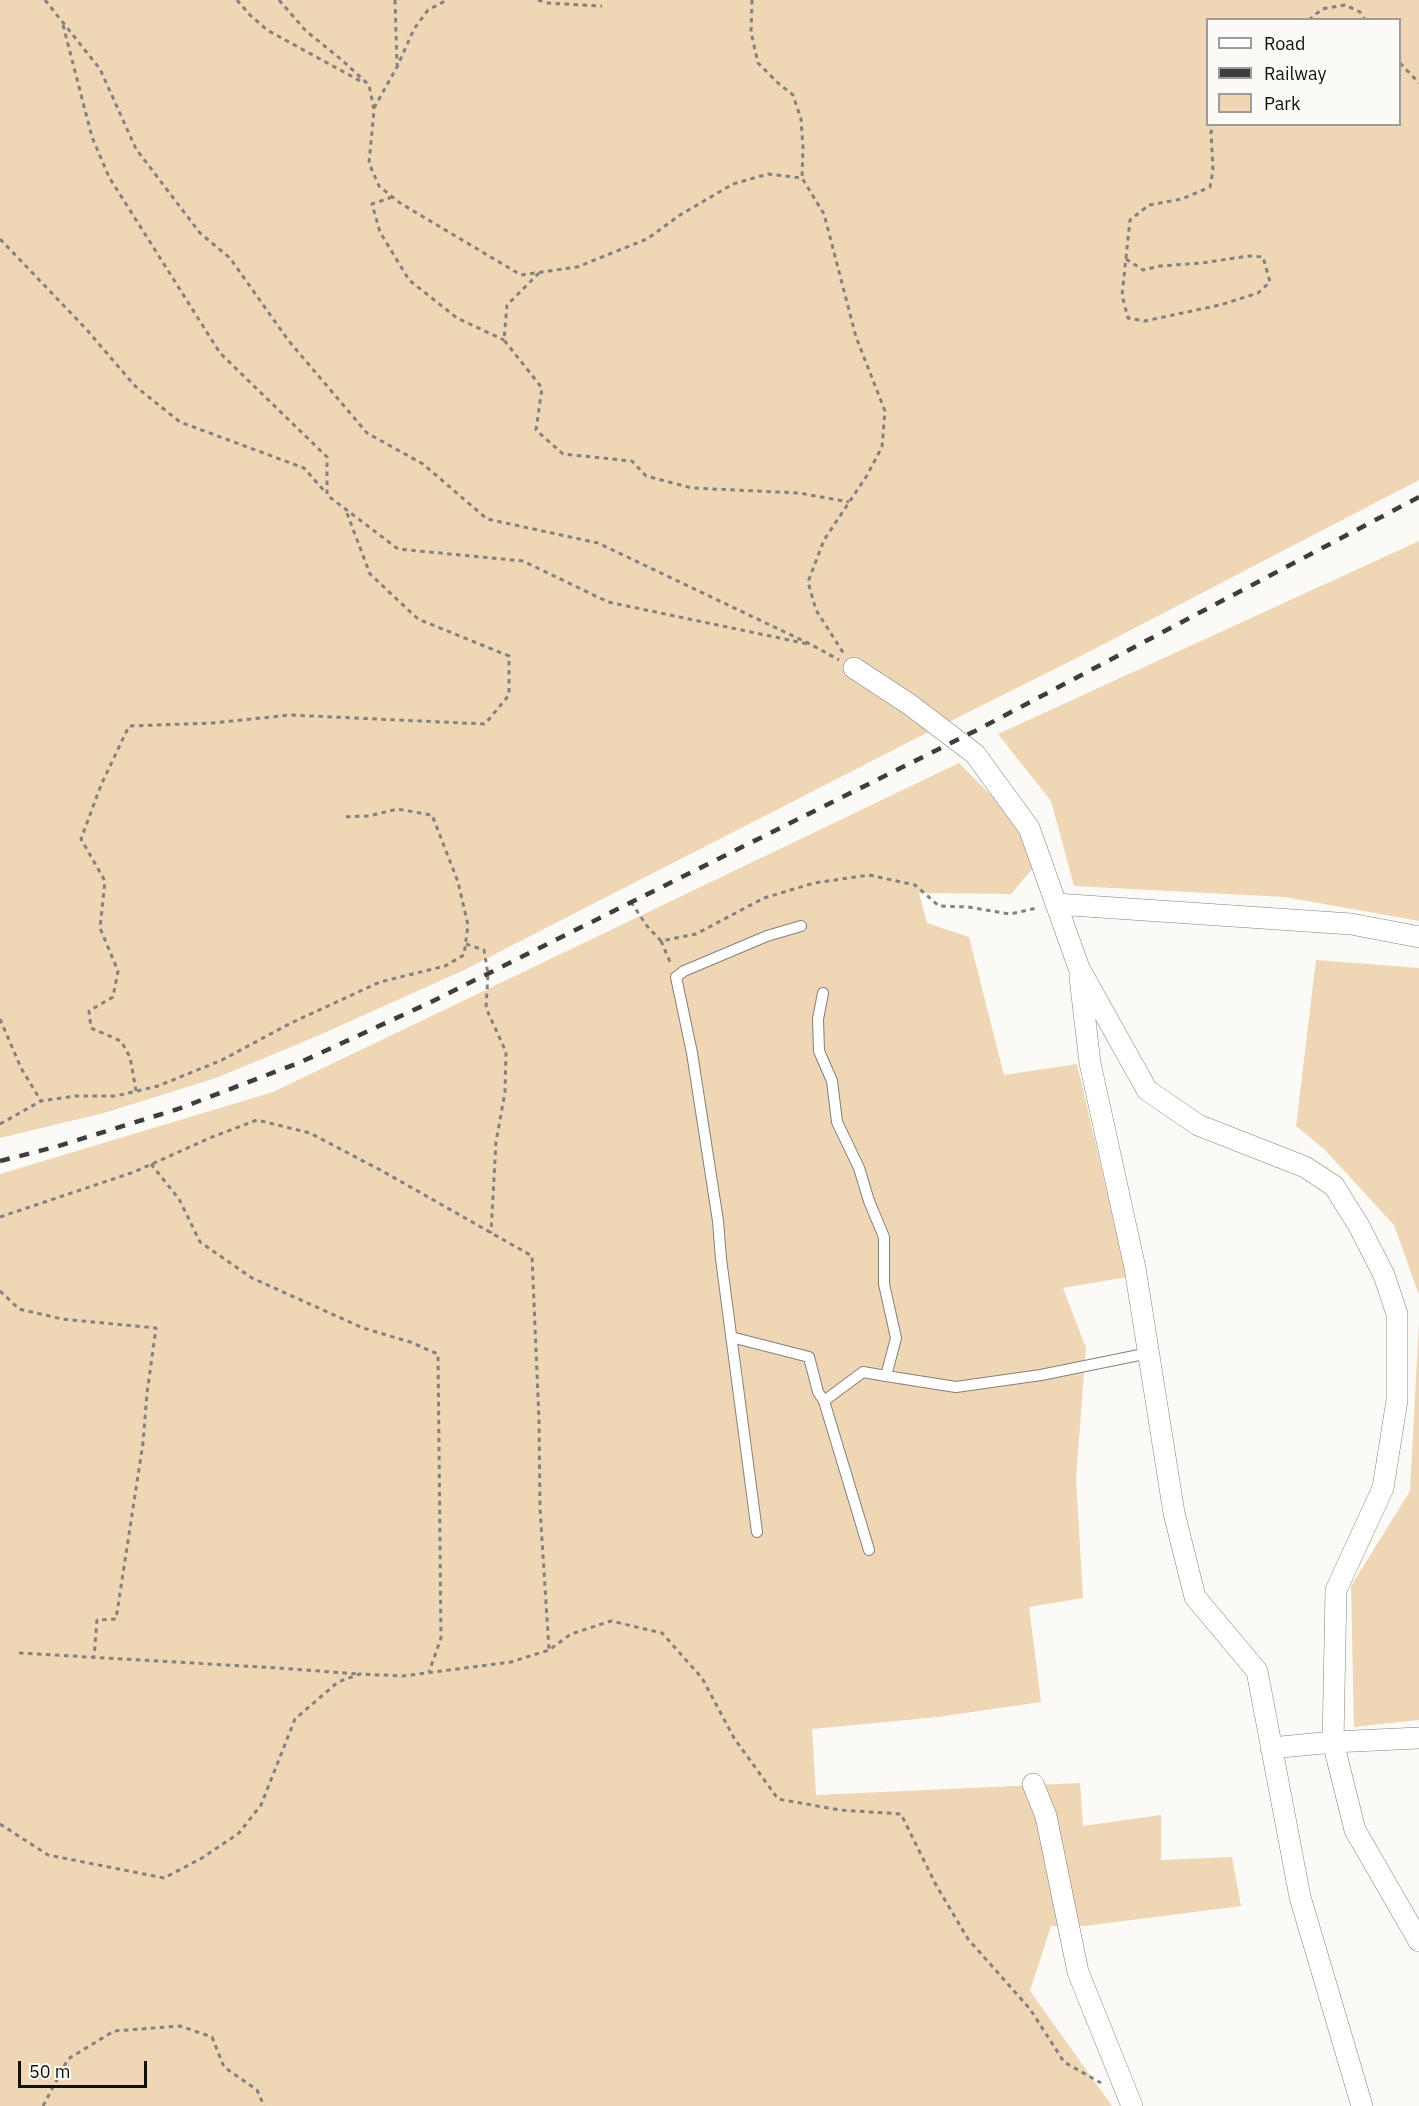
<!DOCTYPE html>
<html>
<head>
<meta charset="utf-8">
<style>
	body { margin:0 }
	#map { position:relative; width:1419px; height:2106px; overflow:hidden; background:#fcfaf7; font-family:"IBM Plex Sans",sans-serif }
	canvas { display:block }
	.legend { position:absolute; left:1206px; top:18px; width:195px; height:108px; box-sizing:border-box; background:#fcfaf7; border:2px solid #9e9c9a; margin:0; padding:8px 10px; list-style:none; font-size:18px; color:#10100f }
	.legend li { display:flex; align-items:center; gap:12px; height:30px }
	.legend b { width:30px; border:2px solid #9e9c9a }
	.scale { position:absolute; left:18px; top:2061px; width:129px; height:27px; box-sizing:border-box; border:3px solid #10100f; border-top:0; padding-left:8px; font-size:18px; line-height:21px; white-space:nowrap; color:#10100f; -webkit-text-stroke:4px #fcfaf7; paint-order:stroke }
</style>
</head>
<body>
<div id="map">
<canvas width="1419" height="2106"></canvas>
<ul class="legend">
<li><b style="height:8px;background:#fff"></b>Road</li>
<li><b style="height:8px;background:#3d3d3b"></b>Railway</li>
<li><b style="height:16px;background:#efd6b4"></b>Park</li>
</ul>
<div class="scale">50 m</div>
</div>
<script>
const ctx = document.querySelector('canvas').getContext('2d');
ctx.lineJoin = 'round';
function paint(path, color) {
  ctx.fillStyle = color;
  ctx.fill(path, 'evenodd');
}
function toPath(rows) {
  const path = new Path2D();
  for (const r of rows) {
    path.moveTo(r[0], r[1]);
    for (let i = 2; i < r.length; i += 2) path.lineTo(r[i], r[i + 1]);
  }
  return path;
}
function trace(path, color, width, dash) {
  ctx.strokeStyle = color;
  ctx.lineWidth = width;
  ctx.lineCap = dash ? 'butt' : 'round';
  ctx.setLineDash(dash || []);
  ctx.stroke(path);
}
paint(toPath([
	[0,0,1419,0,1419,480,1079,657,909,742,462,971,315,1037,216,1078,104,1113,0,1138],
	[1208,20,1400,20,1400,124,1208,124],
	[1419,541,1419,921,1285,897,1074,886,1051,801,998,734],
	[959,763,1013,817,1033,868,1011,894,919,893,927,923,969,937,1004,1075,1077,1064,1127,1277,1063,1288,1086,1348,1076,1478,1083,1598,1029,1607,1041,1702,938,1717,812,1729,816,1795,1080,1783,1083,1826,1161,1815,1161,1860,1232,1857,1241,1906,1085,1926,1051,1926,1030,1991,1112,2106,0,2106,0,1174,273,1092],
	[1316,960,1419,968,1419,1295,1394,1225,1325,1150,1296,1126],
	[1419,1321,1419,1720,1354,1727,1351,1586,1410,1491]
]), '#efd6b4');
const lane = toPath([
	[823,993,818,1019,819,1051,832,1081,837,1122,859,1168,869,1201,884,1237,884,1284,896,1338,886,1376,956,1387,1041,1375,1149,1353],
	[731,1337,809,1357,818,1392,824,1401,863,1372,886,1376],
	[824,1401,869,1550],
	[757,1532,721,1259,718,1221,692,1053,676,977,684,971,767,936,801,926]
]);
const street = toPath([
	[854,668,909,704,975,754,1029,828,1079,968,1147,1090,1198,1125,1305,1167,1334,1186,1359,1226,1384,1275,1397,1314,1397,1400,1383,1488,1336,1590,1333,1742,1355,1830,1419,1941],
	[1056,904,1351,924,1419,937],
	[1080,978,1090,1063,1135,1268,1174,1513,1195,1597,1257,1671,1300,1897,1362,2106],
	[1271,1748,1333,1742,1419,1738],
	[1033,1784,1046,1816,1078,1972,1132,2106]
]);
trace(lane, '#82807d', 12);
trace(street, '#82807d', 22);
trace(toPath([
	[45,0,100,69,136,149,200,233,230,258,288,340,367,433,423,464,487,519,598,543,812,645,839,660],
	[237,0,250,15,267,30,364,83],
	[279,0,306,31,343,61,369,85,374,110,369,163,379,186,400,203,521,275,577,267,647,239,680,215,733,184,768,174,802,178,824,214,856,337,885,411,882,447,866,477,824,540,808,582,816,610,844,654],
	[395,0,397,65],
	[538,0,548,3,602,6],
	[752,0,751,32,758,63,778,83,793,95,801,119,803,148,802,178],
	[1309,20,1322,9,1345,5,1360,12,1365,20],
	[63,25,92,137,109,177,220,353,327,457,327,495,398,549,523,561,608,602,808,644],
	[1400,63,1419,83],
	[374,108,397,67,414,29,428,10,447,0],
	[392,197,372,204,380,232,409,280,457,318,504,340],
	[0,239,87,330,135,386,180,422,304,468,326,493],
	[1126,259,1143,270,1160,266,1202,263,1248,256,1263,257,1270,282,1258,293,1220,305,1145,321,1128,318,1122,295,1130,220,1149,205,1182,199,1210,187,1213,170,1211,132,1215,124],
	[539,273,507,305,504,340,542,388,536,430,563,454,632,461,646,476,692,488,799,493,849,502],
	[631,902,647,926,661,941,696,934,764,898,814,883,869,875,915,885,939,906,968,907,1010,914,1037,908],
	[661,941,671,964],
	[466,944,484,950,488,974,486,1008,506,1052,505,1092,496,1142,491,1233],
	[0,1019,21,1068,41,1101],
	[136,1091,130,1057,121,1041,91,1028,89,1011,113,997,118,971,100,928,105,881,81,839,101,785,129,726,213,723,290,715,485,724,509,695,509,656,418,619,370,574,345,508],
	[0,1124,41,1101,75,1096,116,1096,158,1086,222,1060,291,1023,380,982,445,966,464,955,468,925,458,882,432,815,397,809,369,816,342,817],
	[151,1164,179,1199,200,1242,252,1278,363,1328,410,1342,438,1354,441,1638,429,1672],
	[0,1217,134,1172,212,1137,257,1120,310,1133,384,1172,532,1256,539,1420,540,1508,549,1650],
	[0,1291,19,1309,62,1319,156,1328,147,1393,143,1443,116,1619,97,1620,94,1657],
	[19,1653,279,1668,358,1674],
	[0,1824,48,1855,164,1878,202,1858,239,1833,261,1805,295,1719,338,1682,360,1674,403,1676,511,1662,549,1650,571,1634,611,1621,662,1633,702,1678,734,1738,778,1799,840,1810,901,1814,936,1885,968,1939,1030,2009,1064,2062,1101,2083],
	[43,2106,68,2059,114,2031,180,2026,212,2037,224,2067,257,2090,264,2106]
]), '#838280', 3, [4.5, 4.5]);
trace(lane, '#fff', 10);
trace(street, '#fff', 21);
trace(toPath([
	[0,1161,55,1147,178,1109,301,1062,431,1002,979,729,1419,497]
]), '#3d3d3b', 4.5, [10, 10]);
</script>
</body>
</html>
